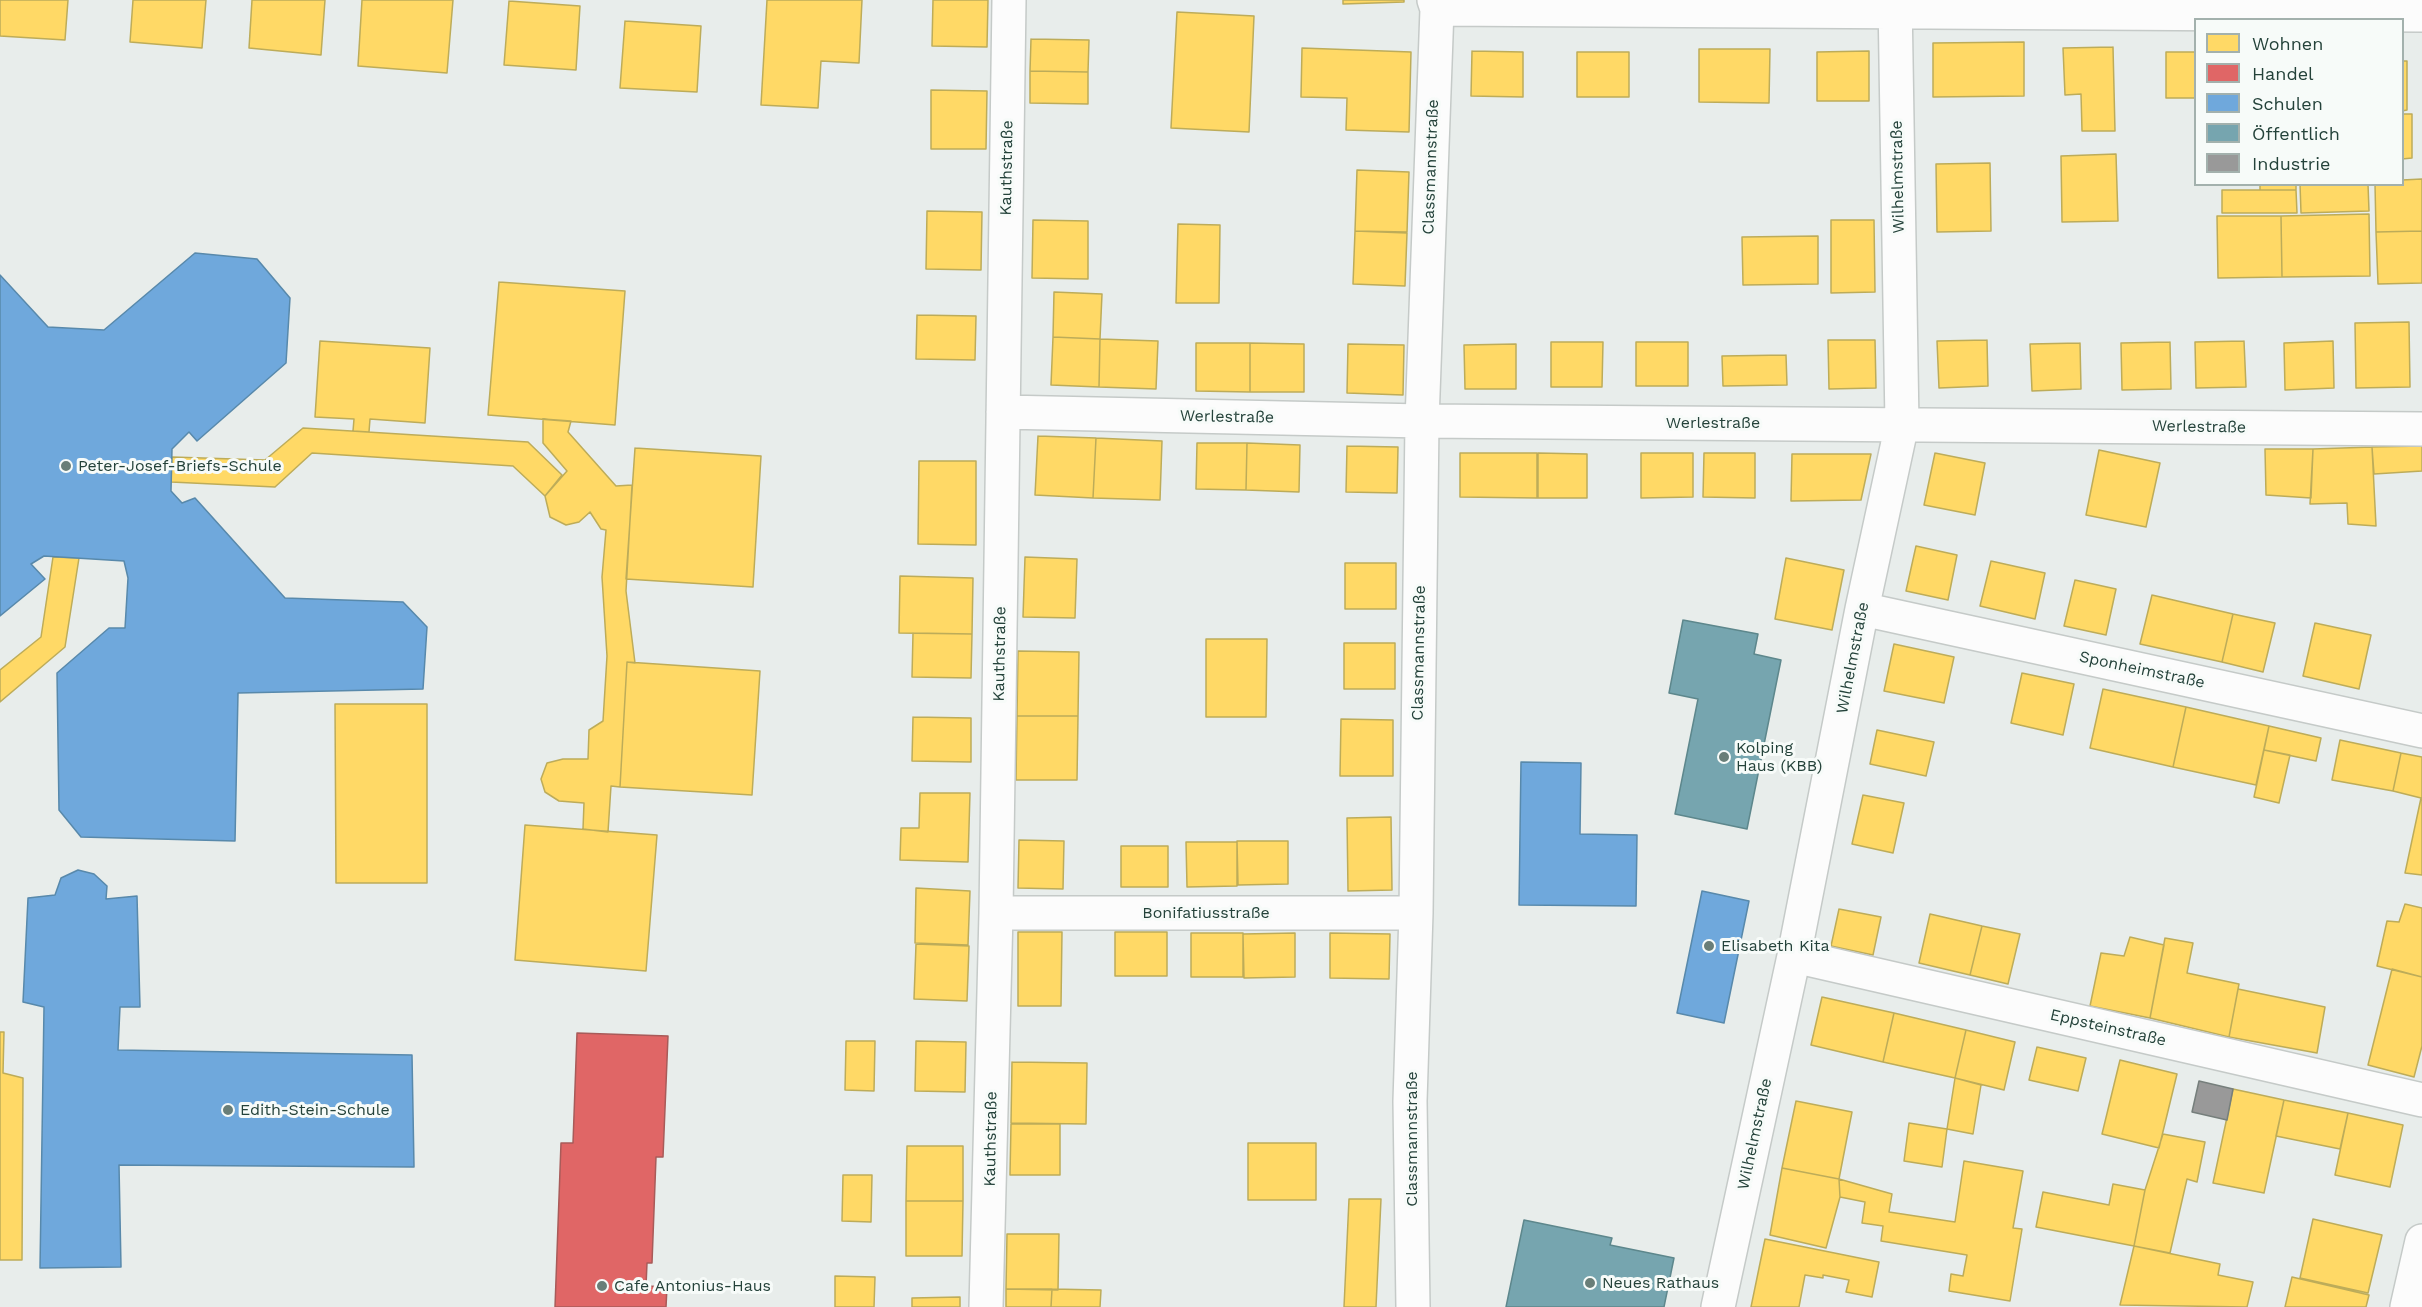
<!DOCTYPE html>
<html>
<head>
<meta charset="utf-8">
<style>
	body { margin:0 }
	#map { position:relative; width:2422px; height:1307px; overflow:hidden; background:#e8edeb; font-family:"Work Sans",sans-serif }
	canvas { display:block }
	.legend { position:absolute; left:2194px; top:18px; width:210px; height:168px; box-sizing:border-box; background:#f7fbf9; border:2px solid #a3b1ad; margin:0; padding:8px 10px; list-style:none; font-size:18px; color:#24423a }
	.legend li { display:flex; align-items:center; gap:12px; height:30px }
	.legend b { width:30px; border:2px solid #a3b1ad }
</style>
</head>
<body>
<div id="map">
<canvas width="2422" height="1307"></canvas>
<ul class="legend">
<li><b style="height:16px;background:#ffd966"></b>Wohnen</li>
<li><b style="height:16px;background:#e06666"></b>Handel</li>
<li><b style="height:16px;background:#6fa8dc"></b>Schulen</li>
<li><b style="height:16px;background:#76a5af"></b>Öffentlich</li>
<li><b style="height:16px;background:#999"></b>Industrie</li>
</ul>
</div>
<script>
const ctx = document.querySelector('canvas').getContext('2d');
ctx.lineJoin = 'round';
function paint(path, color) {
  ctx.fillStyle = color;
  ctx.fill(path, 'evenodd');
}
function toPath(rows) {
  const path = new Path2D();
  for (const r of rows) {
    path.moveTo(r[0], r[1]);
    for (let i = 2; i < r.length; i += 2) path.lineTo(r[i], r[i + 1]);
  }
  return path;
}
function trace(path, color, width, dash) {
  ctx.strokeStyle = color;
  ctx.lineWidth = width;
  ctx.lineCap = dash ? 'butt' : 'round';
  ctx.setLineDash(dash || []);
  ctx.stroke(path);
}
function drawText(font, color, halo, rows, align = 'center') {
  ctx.font = font + ' "Work Sans",sans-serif';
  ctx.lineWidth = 6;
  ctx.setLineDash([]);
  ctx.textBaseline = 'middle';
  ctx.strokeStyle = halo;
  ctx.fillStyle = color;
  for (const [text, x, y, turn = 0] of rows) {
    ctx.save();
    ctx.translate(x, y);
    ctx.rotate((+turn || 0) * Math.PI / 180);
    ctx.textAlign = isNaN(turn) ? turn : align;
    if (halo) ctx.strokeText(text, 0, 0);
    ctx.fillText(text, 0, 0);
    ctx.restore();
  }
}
const homes = toPath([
	[0,0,68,0,65,40,0,36,0,0],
	[133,0,206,0,202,48,130,42,133,0],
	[252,0,325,0,321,55,249,48,252,0],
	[362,0,453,0,447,73,358,66,362,0],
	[767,0,862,0,859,63,821,61,818,108,761,105,767,0],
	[933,0,988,0,987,47,932,46,933,0],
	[1343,0,1404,0,1404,2,1343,4,1343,0],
	[509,1,580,6,576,70,504,65,509,1],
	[1177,12,1254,16,1249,132,1171,128,1177,12],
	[625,21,701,26,697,92,620,88,625,21],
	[1031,39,1089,40,1088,72,1030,71,1031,39],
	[2024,42,2024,96,1933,97,1933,43,2024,42],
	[2113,47,2115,131,2082,131,2081,94,2065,95,2063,48,2113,47],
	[1302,48,1411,52,1409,132,1346,130,1347,98,1301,97,1302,48],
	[1699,49,1770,49,1769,103,1699,102,1699,49],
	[1472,51,1523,52,1523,97,1471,96,1472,51],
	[1869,51,1869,101,1817,101,1817,52,1869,51],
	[1577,52,1629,52,1629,97,1577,97,1577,52],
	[2166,52,2196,52,2196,98,2166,98,2166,52],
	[2402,61,2407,61,2407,110,2402,111,2402,61],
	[1030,71,1088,72,1088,104,1030,103,1030,71],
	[931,90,987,91,986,149,931,149,931,90],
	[2402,114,2412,114,2412,158,2402,159,2402,114],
	[2116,154,2118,221,2062,222,2061,156,2116,154],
	[1990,163,1991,231,1937,232,1936,164,1990,163],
	[1357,170,1409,172,1407,232,1355,231,1357,170],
	[2422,179,2422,231,2376,232,2375,184,2402,184,2402,180,2422,179],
	[2260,184,2296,184,2296,190,2260,190,2260,184],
	[2300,184,2368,184,2369,211,2301,213,2300,184],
	[2222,190,2296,190,2297,213,2222,213,2222,190],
	[927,211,982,212,981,270,926,269,927,211],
	[2369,214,2370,276,2282,277,2281,216,2369,214],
	[2217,216,2281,216,2282,277,2218,278,2217,216],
	[1033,220,1088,221,1088,279,1032,278,1033,220],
	[1831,220,1874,220,1875,292,1831,293,1831,220],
	[1178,224,1220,225,1219,303,1176,303,1178,224],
	[1355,231,1407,233,1405,286,1353,284,1355,231],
	[2422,231,2422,283,2378,284,2376,232,2422,231],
	[1818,236,1818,284,1743,285,1742,237,1818,236],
	[499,282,625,291,615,425,488,415,499,282],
	[1054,292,1102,294,1100,339,1053,337,1054,292],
	[917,315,976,316,975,360,916,359,917,315],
	[2409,322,2410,387,2356,388,2355,323,2409,322],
	[1053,337,1100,339,1099,387,1051,385,1053,337],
	[1100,339,1158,341,1156,389,1099,387,1100,339],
	[1828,340,1875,340,1876,388,1829,389,1828,340],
	[1987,340,1988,386,1939,388,1937,341,1987,340],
	[320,341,430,348,425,423,370,419,369,432,353,431,354,419,315,417,320,341],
	[2244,341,2246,387,2196,388,2195,342,2244,341],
	[2333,341,2334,388,2285,390,2284,343,2333,341],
	[1551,342,1603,342,1602,387,1551,387,1551,342],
	[1636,342,1688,342,1688,386,1636,386,1636,342],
	[2170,342,2171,389,2122,390,2121,343,2170,342],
	[1196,343,1250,343,1250,392,1196,391,1196,343],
	[1250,343,1304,344,1304,392,1250,392,1250,343],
	[2080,343,2081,389,2032,391,2030,344,2080,343],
	[1348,344,1404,345,1403,395,1347,393,1348,344],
	[1516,344,1516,389,1465,389,1464,345,1516,344],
	[1786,355,1787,385,1723,386,1722,356,1786,355],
	[543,419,571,421,568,432,616,486,632,485,626,591,635,663,627,662,620,787,611,786,608,832,583,829,584,803,559,801,545,792,541,779,547,763,563,759,588,759,589,730,603,721,607,656,602,577,606,530,601,529,590,512,579,522,566,525,550,517,545,496,567,471,543,443,543,419],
	[303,428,528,442,562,475,545,496,513,466,312,453,275,487,171,482,172,457,265,460,303,428],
	[1038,436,1096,438,1093,498,1035,495,1038,436],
	[1096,438,1162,441,1160,500,1093,498,1096,438],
	[1197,443,1247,443,1246,490,1196,489,1197,443],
	[1247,443,1300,445,1299,492,1246,490,1247,443],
	[1347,446,1398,447,1397,493,1346,492,1347,446],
	[2422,446,2422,471,2374,474,2372,447,2422,446],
	[2372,447,2376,526,2348,524,2347,503,2310,504,2313,449,2372,447],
	[635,448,761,456,753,587,626,579,635,448],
	[2265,449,2313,449,2311,498,2266,495,2265,449],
	[2099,450,2160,463,2146,527,2086,515,2099,450],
	[1460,453,1537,453,1537,498,1460,497,1460,453],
	[1538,453,1587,454,1587,498,1538,498,1538,453],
	[1641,453,1693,453,1693,497,1641,498,1641,453],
	[1704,453,1755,453,1755,498,1703,497,1704,453],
	[1935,453,1985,463,1975,515,1924,505,1935,453],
	[1792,454,1871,454,1861,500,1791,501,1792,454],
	[919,461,976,461,976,545,918,544,919,461],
	[1916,546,1957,555,1948,600,1906,591,1916,546],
	[53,557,79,558,65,647,0,702,0,670,41,637,53,557],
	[1025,557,1077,559,1075,618,1023,617,1025,557],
	[1786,558,1844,570,1832,630,1775,619,1786,558],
	[1991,561,2045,573,2035,619,1980,606,1991,561],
	[1345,563,1396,563,1396,609,1345,609,1345,563],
	[900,576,973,578,972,634,899,633,900,576],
	[2075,580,2116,589,2106,635,2064,626,2075,580],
	[2152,595,2233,614,2222,662,2140,644,2152,595],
	[2233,614,2275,623,2263,672,2222,662,2233,614],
	[2315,623,2371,635,2359,689,2303,676,2315,623],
	[913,633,972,634,971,678,912,677,913,633],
	[1206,639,1267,639,1266,717,1206,717,1206,639],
	[1344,643,1395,643,1395,689,1344,689,1344,643],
	[1894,644,1954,657,1944,703,1884,691,1894,644],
	[1018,651,1079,652,1078,716,1017,716,1018,651],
	[627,662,760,671,752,795,620,787,627,662],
	[2022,673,2074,684,2063,735,2011,723,2022,673],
	[2103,689,2186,707,2173,767,2090,748,2103,689],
	[335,704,427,704,427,883,336,883,335,704],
	[2186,707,2269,726,2256,785,2173,767,2186,707],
	[1017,716,1078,716,1077,780,1016,780,1017,716],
	[913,717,971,718,971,762,912,761,913,717],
	[1341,719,1393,720,1393,776,1340,776,1341,719],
	[2269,726,2321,738,2316,761,2264,750,2269,726],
	[1877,730,1934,742,1926,776,1870,764,1877,730],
	[2340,740,2401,753,2393,791,2332,780,2340,740],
	[2264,750,2290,755,2279,803,2254,797,2264,750],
	[2401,753,2422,757,2422,875,2405,873,2421,798,2393,791,2401,753],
	[920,793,970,793,968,862,900,860,901,828,919,828,920,793],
	[1863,795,1904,803,1893,853,1852,844,1863,795],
	[1391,817,1392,890,1348,891,1347,818,1391,817],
	[525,825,657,835,646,971,515,960,525,825],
	[1019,840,1064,841,1063,889,1018,888,1019,840],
	[1237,841,1288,841,1288,884,1238,885,1237,841],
	[1186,842,1237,842,1237,886,1187,887,1186,842],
	[1121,846,1168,846,1168,887,1121,887,1121,846],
	[916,888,970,891,968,945,915,943,916,888],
	[2405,904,2422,908,2422,977,2377,966,2387,921,2399,922,2405,904],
	[1839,909,1881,917,1873,955,1831,946,1839,909],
	[1930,914,1982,926,1970,975,1919,963,1930,914],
	[1982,926,2020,934,2008,984,1970,975,1982,926],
	[1018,932,1062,932,1061,1006,1018,1006,1018,932],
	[1115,932,1167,932,1167,976,1115,976,1115,932],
	[1191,933,1243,933,1243,977,1191,977,1191,933],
	[1295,933,1295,977,1244,978,1243,934,1295,933],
	[1330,933,1390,934,1389,979,1330,978,1330,933],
	[2130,937,2164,945,2150,1018,2090,1006,2101,953,2124,956,2130,937],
	[2165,938,2193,943,2187,973,2239,984,2229,1037,2150,1018,2165,938],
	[916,944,969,946,967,1001,914,999,916,944],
	[2392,969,2422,977,2422,1046,2414,1077,2368,1065,2392,969],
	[2238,989,2325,1007,2317,1053,2229,1037,2238,989],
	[1822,997,1894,1013,1883,1062,1811,1045,1822,997],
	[1894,1013,1966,1030,1955,1078,1883,1062,1894,1013],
	[1966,1030,2015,1042,2004,1090,1955,1078,1966,1030],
	[0,1032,4,1032,3,1073,23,1078,22,1260,0,1260,0,1032],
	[846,1041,875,1041,874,1091,845,1090,846,1041],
	[916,1041,966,1042,965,1092,915,1091,916,1041],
	[2037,1047,2086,1058,2078,1091,2029,1080,2037,1047],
	[2120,1060,2177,1074,2159,1148,2102,1134,2120,1060],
	[1012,1062,1087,1063,1086,1124,1011,1123,1012,1062],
	[1955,1078,1981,1085,1973,1134,1947,1129,1955,1078],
	[2233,1089,2284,1100,2264,1193,2213,1183,2233,1089],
	[2284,1100,2348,1113,2340,1149,2276,1136,2284,1100],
	[1796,1101,1852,1112,1839,1179,1782,1168,1796,1101],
	[2348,1113,2403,1125,2390,1187,2335,1175,2348,1113],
	[1909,1123,1947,1129,1942,1167,1904,1161,1909,1123],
	[1011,1124,1060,1124,1060,1175,1010,1175,1011,1124],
	[2163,1134,2205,1142,2197,1182,2187,1179,2170,1253,2134,1246,2145,1190,2163,1134],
	[1248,1143,1316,1143,1316,1200,1248,1200,1248,1143],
	[907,1146,963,1146,963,1201,906,1201,907,1146],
	[1964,1161,2023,1171,2013,1228,2022,1229,2010,1301,1949,1291,1951,1274,1963,1276,1967,1255,1881,1241,1883,1226,1862,1223,1865,1202,1840,1197,1839,1179,1892,1194,1889,1212,1955,1222,1964,1161],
	[1782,1168,1839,1179,1840,1197,1826,1248,1770,1235,1782,1168],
	[843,1175,872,1175,871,1222,842,1221,843,1175],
	[2113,1184,2145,1190,2134,1246,2036,1227,2043,1192,2109,1205,2113,1184],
	[1349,1199,1381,1199,1376,1307,1344,1307,1349,1199],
	[906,1201,963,1201,962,1256,906,1256,906,1201],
	[2313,1219,2382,1235,2368,1293,2300,1278,2313,1219],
	[1007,1234,1059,1234,1058,1290,1006,1289,1007,1234],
	[1765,1239,1879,1262,1872,1297,1846,1292,1849,1280,1823,1275,1823,1278,1805,1275,1799,1307,1751,1307,1765,1239],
	[2134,1246,2220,1264,2218,1275,2253,1282,2247,1307,2120,1305,2134,1246],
	[835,1276,875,1277,874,1307,835,1307,835,1276],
	[2292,1277,2369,1295,2366,1307,2285,1307,2292,1277],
	[1006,1289,1052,1289,1051,1307,1006,1307,1006,1289],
	[1052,1289,1101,1290,1100,1307,1051,1307,1052,1289],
	[960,1297,960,1307,912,1307,912,1298,960,1297]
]);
paint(homes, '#ffd966');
trace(homes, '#bdac59', 1.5);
const shops = toPath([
	[577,1033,668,1036,663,1157,656,1157,652,1263,647,1263,646,1286,667,1287,666,1307,555,1307,561,1143,573,1143,577,1033]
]);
paint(shops, '#e06666');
trace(shops, '#a85b59', 1.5);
const schools = toPath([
	[195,253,257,259,290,298,286,363,197,441,189,432,172,449,171,491,182,503,195,498,285,598,403,602,427,627,423,689,238,693,235,841,81,837,59,810,57,673,109,628,125,628,128,578,124,561,44,556,31,564,45,579,0,616,0,275,48,327,104,330,195,253],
	[1521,762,1581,763,1580,834,1637,835,1636,906,1519,905,1521,762],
	[78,870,94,874,107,886,106,899,137,896,140,1007,120,1007,118,1050,412,1055,414,1167,119,1165,121,1267,40,1268,44,1007,23,1002,28,898,55,895,61,878,78,870],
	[1702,891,1749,901,1724,1023,1677,1013,1702,891]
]);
paint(schools, '#6fa8dc');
trace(schools, '#5889ab', 1.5);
const public = toPath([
	[1683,620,1758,634,1754,654,1781,660,1747,829,1675,814,1698,699,1669,693,1683,620],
	[1524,1220,1612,1238,1610,1245,1674,1258,1664,1307,1506,1307,1524,1220]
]);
paint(public, '#76a5af');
trace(public, '#5d878c', 1.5);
const industry = toPath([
	[2199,1081,2233,1089,2227,1120,2192,1112,2199,1081]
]);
paint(industry, '#999');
trace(industry, '#767f7c', 1.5);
const minor = toPath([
	[1437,9,2422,15],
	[1003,412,1422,421,2422,429],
	[1862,609,2422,731],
	[996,913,1416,913],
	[1794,956,2422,1100],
	[986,1307,996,913,1009,0],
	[1413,1307,1410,1101,1416,913,1422,421,1437,9,1434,0],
	[1718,1307,1794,956,1862,609,1902,424,1895,0],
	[2407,1307,2422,1241]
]);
trace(minor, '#c5cac8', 36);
trace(minor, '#fcfcfc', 33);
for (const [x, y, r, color] of [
	[66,466,6,"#697e78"],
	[1724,757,6,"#697e78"],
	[1709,946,6,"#697e78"],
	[228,1110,6,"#697e78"],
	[1590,1283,6,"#697e78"],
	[602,1286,6,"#697e78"]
]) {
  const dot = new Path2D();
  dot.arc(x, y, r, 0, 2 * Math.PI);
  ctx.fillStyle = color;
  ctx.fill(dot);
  trace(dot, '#f7fbf9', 2);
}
drawText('16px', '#24423a', '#f7fbf9', [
	["Classmannstraße",1431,167,-88],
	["Kauthstraße",1007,168,-89],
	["Wilhelmstraße",1898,177,-91],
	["Werlestraße",1227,417,1],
	["Werlestraße",1713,423],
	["Werlestraße",2199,427,1],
	["Classmannstraße",1419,653,-89],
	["Kauthstraße",1000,654,-89],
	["Wilhelmstraße",1853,658,-79],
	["Sponheimstraße",2142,670,12],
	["Bonifatiusstraße",1206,913],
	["Eppsteinstraße",2108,1028,13],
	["Wilhelmstraße",1755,1134,-78],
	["Kauthstraße",991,1139,-89],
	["Classmannstraße",1412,1139,-90]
]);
drawText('16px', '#24423a', '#f7fbf9', [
	["Peter-Josef-Briefs-Schule",78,466],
	["Kolping",1736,748],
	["Haus (KBB)",1736,766],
	["Elisabeth Kita",1721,946],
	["Edith-Stein-Schule",240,1110],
	["Neues Rathaus",1602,1283],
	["Cafe Antonius-Haus",614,1286]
], 'left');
</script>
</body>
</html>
